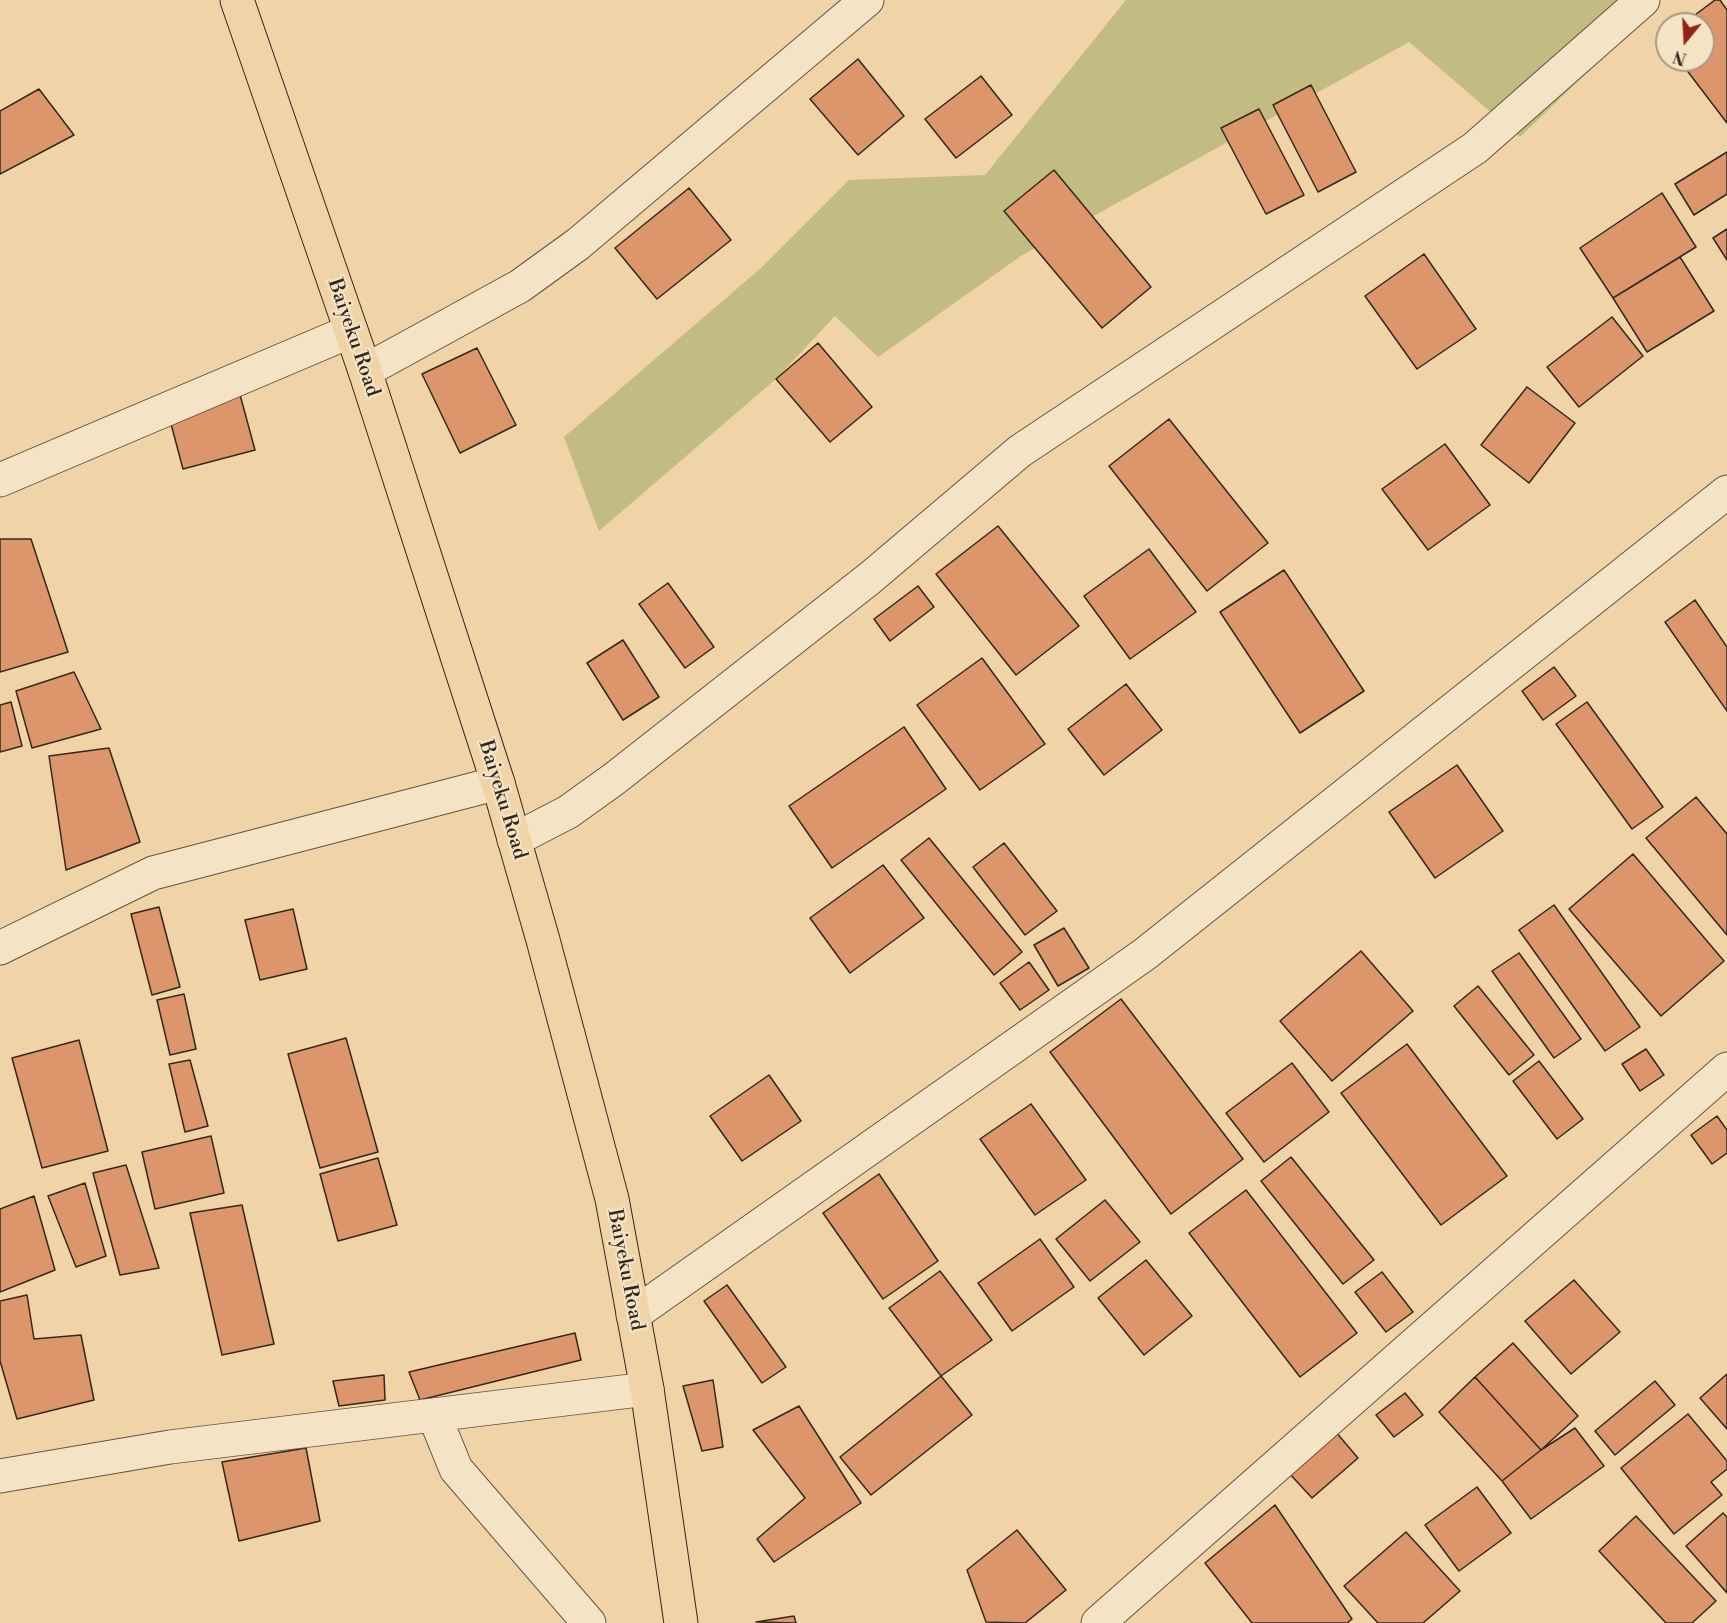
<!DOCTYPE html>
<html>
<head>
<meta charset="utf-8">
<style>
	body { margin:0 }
	#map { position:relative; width:1727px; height:1623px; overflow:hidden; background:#f0d4a8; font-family:"Libre Bodoni",serif }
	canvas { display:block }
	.north { position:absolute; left:1655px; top:12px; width:60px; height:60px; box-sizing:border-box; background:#f5e3c6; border:2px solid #a79884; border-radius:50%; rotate:198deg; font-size:16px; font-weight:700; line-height:24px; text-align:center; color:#332820 }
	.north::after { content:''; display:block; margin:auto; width:21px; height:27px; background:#8f2418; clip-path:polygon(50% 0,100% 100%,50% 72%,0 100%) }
</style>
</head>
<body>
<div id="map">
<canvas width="1727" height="1623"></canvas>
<div class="north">N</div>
</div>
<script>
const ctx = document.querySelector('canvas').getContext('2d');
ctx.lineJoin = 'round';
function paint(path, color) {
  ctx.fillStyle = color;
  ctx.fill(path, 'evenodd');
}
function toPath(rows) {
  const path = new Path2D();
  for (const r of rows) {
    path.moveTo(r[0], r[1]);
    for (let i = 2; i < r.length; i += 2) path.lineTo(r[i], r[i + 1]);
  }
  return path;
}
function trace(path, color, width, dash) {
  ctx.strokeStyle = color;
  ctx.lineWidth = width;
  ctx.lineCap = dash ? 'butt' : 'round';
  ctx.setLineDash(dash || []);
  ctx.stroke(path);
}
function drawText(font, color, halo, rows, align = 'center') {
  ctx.font = font + ' "Libre Bodoni",serif';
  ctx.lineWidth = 4.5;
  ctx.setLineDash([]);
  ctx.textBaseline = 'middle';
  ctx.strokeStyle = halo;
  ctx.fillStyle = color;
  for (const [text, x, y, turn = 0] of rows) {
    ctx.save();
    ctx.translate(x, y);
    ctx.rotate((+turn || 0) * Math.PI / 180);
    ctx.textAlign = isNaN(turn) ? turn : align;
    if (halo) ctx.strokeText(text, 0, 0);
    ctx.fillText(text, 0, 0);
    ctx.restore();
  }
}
paint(toPath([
	[1126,0,1653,0,1641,21,1520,137,1409,42,1021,256,878,357,835,316,776,379,599,531,564,437,761,268,849,180,985,175]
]), '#c2bb82');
const building = toPath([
	[1715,0,1720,0,1727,10,1727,123,1679,60,1703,60,1703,24,1683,24,1715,0],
	[858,59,904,116,858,155,810,99,858,59],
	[981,76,1012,115,956,158,925,119,981,76],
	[1311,85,1356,172,1318,192,1273,105,1311,85],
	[39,89,74,135,0,174,0,111,39,89],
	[1259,109,1304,195,1266,214,1221,128,1259,109],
	[1727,152,1727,194,1694,215,1675,184,1727,152],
	[1054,170,1151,287,1102,328,1004,211,1054,170],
	[689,188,731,240,657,299,615,248,689,188],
	[1662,193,1696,247,1613,298,1580,248,1662,193],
	[1727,229,1727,260,1713,238,1727,229],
	[1424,254,1476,329,1417,369,1365,296,1424,254],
	[1680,257,1714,311,1647,352,1613,298,1680,257],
	[1612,317,1643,356,1579,407,1547,367,1612,317],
	[818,343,872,407,830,442,776,379,818,343],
	[477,348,516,425,460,453,422,374,477,348],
	[236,380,255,450,183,469,171,424,236,380],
	[1527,387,1575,423,1529,483,1481,445,1527,387],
	[1169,419,1268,543,1207,591,1109,466,1169,419],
	[1445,444,1490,505,1428,550,1382,489,1445,444],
	[998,526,1079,626,1016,675,936,574,998,526],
	[0,539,31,539,68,652,0,672,0,539],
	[1149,549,1196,612,1130,659,1084,596,1149,549],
	[1284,570,1364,691,1300,733,1220,612,1284,570],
	[668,583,714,647,685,668,639,604,668,583],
	[918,586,934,607,890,641,874,619,918,586],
	[1695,600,1727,647,1727,711,1665,622,1695,600],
	[623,640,659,697,623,720,587,663,623,640],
	[982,658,1045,744,980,790,917,705,982,658],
	[1554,667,1576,696,1543,720,1522,691,1554,667],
	[74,672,101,729,32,748,16,691,74,672],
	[1126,684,1162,730,1104,775,1068,729,1126,684],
	[11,702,22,746,0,752,0,705,11,702],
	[1587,702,1663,807,1632,829,1556,724,1587,702],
	[904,727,946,789,832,868,789,806,904,727],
	[109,748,140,842,66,870,49,756,109,748],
	[1457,765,1503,831,1435,878,1389,812,1457,765],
	[1696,797,1727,834,1727,935,1646,838,1696,797],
	[929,838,1022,952,994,975,901,860,929,838],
	[1004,843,1057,911,1025,935,973,867,1004,843],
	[1633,854,1724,961,1661,1016,1569,909,1633,854],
	[883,865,924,918,850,973,810,918,883,865],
	[1554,905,1640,1027,1605,1051,1519,930,1554,905],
	[159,907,180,987,152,995,131,914,159,907],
	[293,909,307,969,260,980,245,920,293,909],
	[1064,928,1089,968,1058,986,1034,945,1064,928],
	[1361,951,1413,1011,1332,1081,1280,1021,1361,951],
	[1519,953,1581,1039,1554,1058,1492,971,1519,953],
	[1029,962,1049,990,1020,1010,1000,983,1029,962],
	[1478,986,1534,1055,1509,1075,1454,1006,1478,986],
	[184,994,196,1049,170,1055,157,1000,184,994],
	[1121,999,1243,1159,1171,1214,1050,1052,1121,999],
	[346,1038,378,1152,320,1168,288,1054,346,1038],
	[79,1040,108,1151,42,1168,12,1058,79,1040],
	[1407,1044,1507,1176,1441,1225,1341,1093,1407,1044],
	[1646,1049,1664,1075,1640,1091,1622,1064,1646,1049],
	[190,1060,208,1126,185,1132,169,1064,190,1060],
	[1539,1061,1583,1119,1557,1139,1513,1081,1539,1061],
	[1292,1063,1329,1112,1264,1162,1226,1113,1292,1063],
	[769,1075,801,1121,742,1161,710,1116,769,1075],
	[1031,1104,1086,1180,1035,1215,980,1139,1031,1104],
	[1717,1116,1727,1130,1727,1153,1712,1164,1691,1135,1717,1116],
	[211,1136,224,1193,155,1209,142,1152,211,1136],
	[1291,1157,1374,1260,1343,1284,1261,1181,1291,1157],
	[378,1158,397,1225,338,1241,320,1174,378,1158],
	[126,1165,159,1268,120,1275,93,1173,126,1165],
	[879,1174,938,1261,883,1299,823,1213,879,1174],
	[85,1183,106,1256,76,1267,48,1196,85,1183],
	[1246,1190,1357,1333,1300,1377,1189,1233,1246,1190],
	[34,1196,55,1270,0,1292,0,1209,34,1196],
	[1105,1200,1140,1242,1090,1281,1056,1239,1105,1200],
	[242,1205,274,1344,222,1355,190,1213,242,1205],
	[1040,1239,1074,1287,1012,1331,978,1283,1040,1239],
	[1146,1260,1192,1316,1144,1355,1098,1298,1146,1260],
	[940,1271,992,1340,941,1376,889,1308,940,1271],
	[1382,1272,1413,1312,1386,1332,1355,1292,1382,1272],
	[1574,1280,1620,1332,1571,1374,1525,1321,1574,1280],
	[727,1285,786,1367,762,1383,704,1301,727,1285],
	[27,1295,34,1339,81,1335,94,1400,17,1419,0,1361,0,1301,27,1295],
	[575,1333,581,1360,420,1400,409,1372,575,1333],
	[1513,1343,1578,1416,1541,1450,1475,1377,1513,1343],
	[1727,1374,1727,1429,1700,1398,1727,1374],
	[384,1375,385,1400,339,1406,333,1381,384,1375],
	[941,1376,972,1415,871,1495,840,1457,941,1376],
	[1475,1377,1541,1450,1502,1481,1439,1412,1475,1377],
	[713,1380,723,1447,702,1451,683,1386,713,1380],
	[1655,1381,1675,1405,1615,1455,1595,1431,1655,1381],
	[1405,1393,1423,1415,1394,1437,1376,1415,1405,1393],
	[799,1406,861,1503,774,1562,757,1539,805,1498,753,1430,799,1406],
	[1688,1414,1727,1461,1727,1469,1711,1482,1722,1495,1674,1534,1621,1468,1688,1414],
	[1575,1428,1604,1466,1531,1519,1502,1481,1541,1450,1575,1428],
	[1335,1431,1358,1458,1312,1498,1288,1472,1335,1431],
	[306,1448,320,1521,239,1541,222,1462,306,1448],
	[1477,1487,1511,1533,1459,1571,1425,1525,1477,1487],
	[1275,1505,1352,1619,1347,1623,1252,1623,1205,1563,1275,1505],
	[1723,1513,1727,1517,1727,1593,1686,1546,1723,1513],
	[1636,1516,1716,1601,1692,1623,1666,1623,1599,1551,1636,1516],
	[1017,1530,1066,1590,1025,1623,986,1622,967,1570,1017,1530],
	[1406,1532,1460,1591,1423,1623,1378,1623,1344,1586,1406,1532],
	[794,1616,796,1623,756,1622,794,1616]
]);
paint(building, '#dd956b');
trace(building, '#332820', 1.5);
const minor = toPath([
	[365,371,520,286,578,244,867,0],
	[0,480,351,331],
	[514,840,568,812,614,779,870,578,1020,451,1475,148,1643,0],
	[0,948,153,873,498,783],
	[633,1315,1145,954,1727,492],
	[434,1415,456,1469,589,1623],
	[0,1476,170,1447,647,1389],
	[1098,1623,1727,1069]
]);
const major = toPath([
	[237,0,365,371,498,783,543,940,612,1199,647,1389,681,1623]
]);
trace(minor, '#625342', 35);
trace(major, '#332820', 35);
trace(minor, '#f5e3c6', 33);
trace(major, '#f0d4a8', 33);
drawText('20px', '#332820', '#f5e3c6', [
	["Baiyeku Road",353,338,71],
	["Baiyeku Road",502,800,73],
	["Baiyeku Road",625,1270,79]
]);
</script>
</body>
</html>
